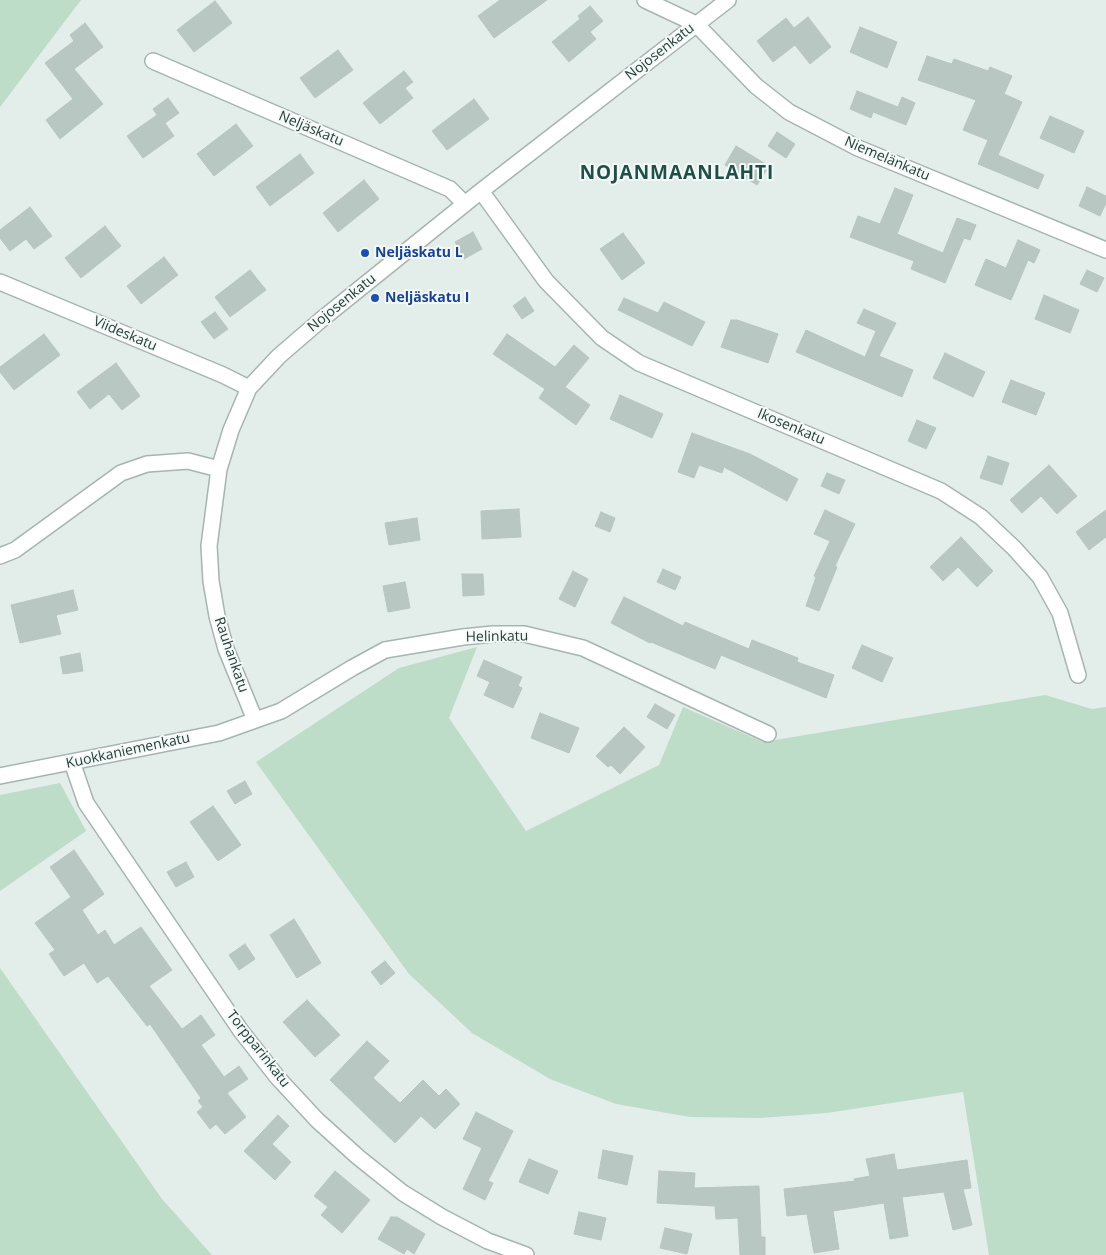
<!DOCTYPE html>
<html>
<head>
<meta charset="utf-8">
<style>
	body { margin:0 }
	canvas { display:block; background:#e3ede9 }
</style>
</head>
<body>
<canvas width="1106" height="1255"></canvas>
<script>
const ctx = document.querySelector('canvas').getContext('2d');
ctx.lineJoin = 'round';
function paint(path, color) {
  ctx.fillStyle = color;
  ctx.fill(path, 'evenodd');
}
function toPath(rows) {
  const path = new Path2D();
  for (const r of rows) {
    path.moveTo(r[0], r[1]);
    for (let i = 2; i < r.length; i += 2) path.lineTo(r[i], r[i + 1]);
  }
  return path;
}
function trace(path, color, width, dash) {
  ctx.strokeStyle = color;
  ctx.lineWidth = width;
  ctx.lineCap = dash ? 'butt' : 'round';
  ctx.setLineDash(dash || []);
  ctx.stroke(path);
}
function drawText(font, color, halo, rows, align = 'center') {
  ctx.font = font + ' "Open Sans",sans-serif';
  ctx.lineWidth = 4;
  ctx.setLineDash([]);
  ctx.textBaseline = 'middle';
  ctx.strokeStyle = halo;
  ctx.fillStyle = color;
  for (const [text, x, y, turn = 0] of rows) {
    ctx.save();
    ctx.translate(x, y);
    ctx.rotate((+turn || 0) * Math.PI / 180);
    ctx.textAlign = isNaN(turn) ? turn : align;
    if (halo) ctx.strokeText(text, 0, 0);
    ctx.fillText(text, 0, 0);
    ctx.restore();
  }
}
paint(toPath([
	[0,0,81,0,0,107],
	[477,647,449,718,526,831,659,765,683,707,763,742,1045,695,1092,709,1106,707,1106,1255,989,1255,963,1092,827,1113,760,1118,690,1117,616,1104,550,1079,472,1033,409,974,256,762,399,668],
	[60,783,86,831,0,891,0,795],
	[0,968,162,1199,212,1255,0,1255]
]), '#bdddc8');
const building = toPath([
	[500,0,547,0,494,38,478,16,500,0],
	[215,1,232,23,194,52,177,30,215,1],
	[590,6,603,21,590,32,596,39,569,62,552,42,580,19,578,16,590,6],
	[808,17,831,47,810,64,795,45,773,62,757,41,786,18,794,28,808,17],
	[85,23,103,47,74,69,103,104,60,139,46,120,73,99,45,63,74,41,70,35,85,23],
	[860,27,897,42,887,68,850,52,860,27],
	[338,50,353,70,315,98,300,78,338,50],
	[927,56,952,64,954,59,988,71,990,67,1012,76,1004,94,1022,102,998,155,1044,175,1038,189,978,164,988,140,963,130,976,100,918,80,927,56],
	[404,71,413,82,405,88,413,98,380,124,363,103,404,71],
	[857,91,898,107,902,97,915,103,906,125,873,112,871,118,850,109,857,91],
	[168,98,179,113,165,123,174,136,143,158,127,136,157,115,153,109,168,98],
	[474,99,489,119,447,150,432,131,474,99],
	[1050,116,1084,131,1074,153,1040,138,1050,116],
	[236,124,253,146,214,176,197,154,236,124],
	[777,132,795,144,786,158,768,146,777,132],
	[736,146,769,166,757,185,725,165,736,146],
	[300,154,314,173,270,206,256,187,300,154],
	[364,180,379,199,338,232,323,213,364,180],
	[1087,187,1106,196,1106,203,1100,216,1079,206,1087,187],
	[895,188,913,195,897,234,943,253,957,218,976,225,970,240,964,238,945,283,911,269,914,261,850,237,858,216,880,224,895,188],
	[30,207,52,236,34,249,26,239,10,251,0,238,0,230,30,207],
	[105,226,121,246,81,278,65,258,105,226],
	[473,232,482,249,464,259,455,242,473,232],
	[623,233,645,263,622,280,600,249,623,233],
	[1018,240,1040,250,1034,263,1028,260,1011,300,975,285,986,259,1006,268,1018,240],
	[164,257,178,275,141,304,127,286,164,257],
	[250,270,266,290,230,317,215,297,250,270],
	[1087,270,1104,278,1097,292,1080,284,1087,270],
	[1044,295,1079,310,1070,333,1035,319,1044,295],
	[525,297,534,311,522,319,513,306,525,297],
	[624,298,658,313,664,302,705,322,692,346,618,310,624,298],
	[864,309,896,323,879,356,913,370,902,397,796,352,806,330,865,357,876,331,857,323,864,309],
	[215,312,228,329,214,339,201,322,215,312],
	[731,320,737,320,778,334,768,363,721,347,731,320],
	[44,334,60,355,14,390,0,372,0,367,44,334],
	[507,334,555,367,574,345,589,358,565,387,590,405,576,425,539,398,545,389,493,354,507,334],
	[945,353,985,372,973,397,933,378,945,353],
	[116,363,140,396,122,410,109,394,90,409,77,392,116,363],
	[1011,380,1045,393,1036,415,1002,402,1011,380],
	[620,395,663,414,652,438,610,419,620,395],
	[917,420,936,428,926,449,908,441,917,420],
	[692,433,750,454,798,479,787,501,724,467,722,473,699,465,694,478,678,472,692,433],
	[988,456,1009,463,1002,485,980,478,988,456],
	[1049,465,1077,496,1057,514,1041,496,1022,513,1010,500,1049,465],
	[827,473,845,480,839,494,821,486,827,473],
	[519,509,521,537,482,539,481,511,519,509],
	[825,510,855,524,835,566,837,567,819,611,806,606,816,577,814,576,830,541,814,534,825,510],
	[1106,510,1106,537,1089,550,1076,532,1106,510],
	[601,512,615,518,610,532,595,526,601,512],
	[417,518,420,540,389,545,385,523,417,518],
	[961,537,993,571,977,587,958,567,943,581,930,567,961,537],
	[663,569,681,577,675,590,657,582,663,569],
	[573,571,588,579,575,607,559,599,573,571],
	[462,574,483,574,484,595,463,596,462,574],
	[405,582,410,608,388,612,383,586,405,582],
	[73,590,78,610,56,615,61,634,20,643,11,605,73,590],
	[624,597,683,626,685,622,749,649,752,640,798,658,797,662,834,675,826,698,721,655,715,669,651,642,650,643,611,623,624,597],
	[862,645,893,658,882,682,852,668,862,645],
	[80,653,83,671,63,674,60,657,80,653],
	[484,660,522,677,518,686,522,688,513,708,484,695,490,682,477,676,484,660],
	[655,704,675,715,667,729,647,717,655,704],
	[540,713,579,728,569,753,531,738,540,713],
	[624,727,645,747,620,774,611,765,608,767,596,756,624,727],
	[245,781,252,794,235,804,227,791,245,781],
	[213,806,241,845,218,861,190,822,213,806],
	[74,850,104,894,82,910,98,935,105,930,114,945,141,927,172,970,149,986,182,1029,201,1015,215,1035,201,1045,224,1077,239,1066,248,1079,227,1093,246,1117,225,1134,216,1124,210,1129,197,1112,203,1107,198,1101,201,1098,150,1024,147,1026,108,976,97,983,84,963,64,976,49,954,55,950,35,923,71,897,50,867,74,850],
	[186,862,194,877,176,887,167,872,186,862],
	[294,919,321,963,297,978,270,935,294,919],
	[245,944,255,959,239,970,229,955,245,944],
	[385,961,395,973,381,985,371,972,385,961],
	[307,1000,340,1035,315,1057,283,1022,307,1000],
	[367,1041,389,1061,373,1078,400,1103,423,1080,439,1096,446,1089,460,1104,435,1129,421,1116,395,1143,330,1080,367,1041],
	[476,1112,513,1131,488,1181,493,1183,485,1200,463,1189,482,1148,463,1139,476,1112],
	[278,1115,289,1126,272,1144,291,1162,275,1180,244,1151,278,1115],
	[603,1150,633,1156,627,1185,598,1178,603,1150],
	[894,1154,897,1170,967,1160,971,1188,963,1189,972,1225,953,1230,944,1192,902,1197,908,1236,890,1239,884,1203,833,1211,839,1249,814,1253,807,1214,787,1216,784,1189,855,1181,854,1179,870,1176,866,1159,894,1154],
	[529,1159,558,1171,548,1194,519,1182,529,1159],
	[335,1171,370,1200,342,1233,321,1215,328,1207,314,1196,335,1171],
	[659,1171,695,1173,694,1188,759,1186,761,1237,765,1237,765,1255,740,1255,738,1218,716,1219,715,1206,657,1203,659,1171],
	[579,1212,606,1218,601,1240,574,1234,579,1212],
	[391,1217,397,1217,425,1234,414,1254,407,1249,404,1254,378,1239,391,1217],
	[665,1228,692,1234,687,1254,660,1248,665,1228]
]);
paint(building, '#b9c7c3');
trace(building, '#b6c6c1', 1);
const minor = toPath([
	[645,0,696,24,756,86,789,112,858,148,1106,250],
	[153,61,450,189,465,204],
	[481,191,546,281,602,338,639,363,941,491,981,517,1014,548,1040,577,1060,613,1078,675],
	[0,282,223,375,249,388],
	[0,556,15,550,121,473,147,464,188,461,219,469],
	[255,720,226,649,217,616,211,581,209,546,219,469,231,430,249,388,279,356,322,319,481,191,728,0],
	[72,762,86,803,241,1031,278,1078,317,1120,358,1157,403,1193,442,1217,488,1241,526,1255],
	[0,776,219,733,281,711,352,668,385,650,463,637,493,634,524,634,583,648,768,734]
]);
trace(minor, '#a6b5b1', 18);
trace(minor, '#fff', 15);
for (const [x, y, r, color] of [
	[365,253,5,"#1a4fb4"],
	[375,298,5,"#1a4fb4"]
]) {
  const dot = new Path2D();
  dot.arc(x, y, r, 0, 2 * Math.PI);
  ctx.fillStyle = color;
  ctx.fill(dot);
  trace(dot, '#f4f9f7', 2);
}
drawText('14px', '#233e39', '#f4f9f7', [
	["Nojosenkatu",660,52,-38],
	["Neljäskatu",311,129,23],
	["Niemelänkatu",887,159,23],
	["Nojosenkatu",342,303,-39],
	["Viideskatu",125,334,23],
	["Ikosenkatu",791,427,23],
	["Helinkatu",497,637,-1],
	["Rauhankatu",231,655,71],
	["Kuokkaniemenkatu",128,751,-12],
	["Torpparinkatu",258,1049,52]
]);
drawText('bold 14px', '#164399', '#f4f9f7', [
	["Neljäskatu L",375,253],
	["Neljäskatu I",385,298]
], 'left');
ctx.letterSpacing = '1px';
drawText('bold 19px', '#204f48', '#f4f9f7', [
	["NOJANMAANLAHTI",677,174]
]);
ctx.letterSpacing = '0px';
</script>
</body>
</html>
